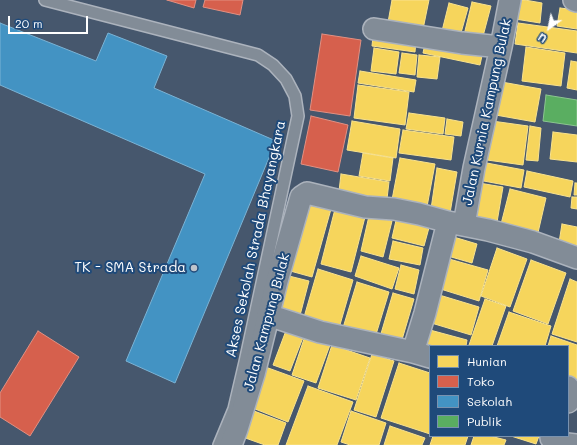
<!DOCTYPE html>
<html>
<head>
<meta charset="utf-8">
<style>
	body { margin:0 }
	#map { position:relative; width:577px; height:445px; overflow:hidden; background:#46576d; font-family:Mali,sans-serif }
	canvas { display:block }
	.legend { position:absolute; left:429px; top:345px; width:140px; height:92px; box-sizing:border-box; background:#1f4a7a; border:1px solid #7992af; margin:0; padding:5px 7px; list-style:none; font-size:12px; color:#fff }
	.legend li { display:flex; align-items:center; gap:8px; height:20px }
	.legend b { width:20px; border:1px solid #7992af }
	.north { position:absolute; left:529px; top:8px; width:40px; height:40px; -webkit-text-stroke:3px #1f4a7a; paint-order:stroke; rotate:213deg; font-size:11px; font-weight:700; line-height:16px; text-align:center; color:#fff }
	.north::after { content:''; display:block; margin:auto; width:14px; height:18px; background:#fff; clip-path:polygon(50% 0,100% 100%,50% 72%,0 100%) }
	.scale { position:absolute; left:8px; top:16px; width:80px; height:18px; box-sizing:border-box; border:2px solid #fff; border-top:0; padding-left:5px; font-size:12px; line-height:14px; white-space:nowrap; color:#fff; -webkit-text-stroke:3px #1f4a7a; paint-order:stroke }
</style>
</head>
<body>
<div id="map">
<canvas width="577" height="445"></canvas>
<ul class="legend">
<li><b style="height:11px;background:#f6d55c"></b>Hunian</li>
<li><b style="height:11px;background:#d6604d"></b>Toko</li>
<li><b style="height:11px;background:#4393c3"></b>Sekolah</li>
<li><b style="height:11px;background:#5aae61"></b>Publik</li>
</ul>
<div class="north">U</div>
<div class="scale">20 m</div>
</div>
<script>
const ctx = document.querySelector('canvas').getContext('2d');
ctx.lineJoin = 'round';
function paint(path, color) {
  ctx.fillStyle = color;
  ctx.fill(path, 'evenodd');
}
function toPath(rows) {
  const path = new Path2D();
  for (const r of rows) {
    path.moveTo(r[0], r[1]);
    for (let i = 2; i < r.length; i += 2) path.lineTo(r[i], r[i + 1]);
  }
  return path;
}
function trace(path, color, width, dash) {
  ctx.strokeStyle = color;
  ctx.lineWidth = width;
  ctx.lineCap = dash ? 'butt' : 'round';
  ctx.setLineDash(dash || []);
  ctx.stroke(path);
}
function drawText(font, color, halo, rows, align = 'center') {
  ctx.font = font + ' Mali,sans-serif';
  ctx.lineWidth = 4;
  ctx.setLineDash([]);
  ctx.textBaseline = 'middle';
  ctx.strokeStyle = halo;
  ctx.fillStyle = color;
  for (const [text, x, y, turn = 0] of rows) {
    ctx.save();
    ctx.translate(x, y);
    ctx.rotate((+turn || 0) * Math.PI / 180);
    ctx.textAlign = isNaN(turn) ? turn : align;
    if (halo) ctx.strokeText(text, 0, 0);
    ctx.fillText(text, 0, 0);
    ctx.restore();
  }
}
const homes = toPath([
	[392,0,429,0,422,34,387,28,392,0],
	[512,0,525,0,542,3,540,23,509,18,512,0],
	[472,2,491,6,482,40,464,35,472,2],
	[449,3,468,8,459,40,441,35,449,3],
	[560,8,577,10,577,29,557,26,560,8],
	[518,23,577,31,577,53,515,44,518,23],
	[373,36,416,40,415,52,372,46,373,36],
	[426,39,483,51,480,65,423,53,426,39],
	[526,47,565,53,561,86,522,81,526,47],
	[374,48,399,52,396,74,371,71,374,48],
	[402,53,417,55,415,75,399,73,402,53],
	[419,55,440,57,437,79,417,77,419,55],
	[571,61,577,62,577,90,567,88,571,61],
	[360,71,416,80,414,92,358,83,360,71],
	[496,81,541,89,535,122,490,114,496,81],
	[358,85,409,92,405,125,354,118,358,85],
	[409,113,445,118,443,134,406,129,409,113],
	[447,119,463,122,461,136,445,134,447,119],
	[352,121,400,129,396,158,347,150,352,121],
	[492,121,528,126,523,165,487,160,492,121],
	[530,126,541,128,538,161,526,160,530,126],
	[403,130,454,137,451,160,399,153,403,130],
	[553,132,577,135,577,162,550,159,553,132],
	[363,153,393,158,390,181,359,176,363,153],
	[400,158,435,164,426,212,391,205,400,158],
	[476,161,524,170,521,188,473,179,476,161],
	[437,168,457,172,449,219,430,216,437,168],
	[527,171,573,181,570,197,524,187,527,171],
	[341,174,389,182,386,207,338,200,341,174],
	[473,182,503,187,496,228,466,223,473,182],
	[575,183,577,183,577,195,574,195,575,183],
	[510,189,546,198,537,237,500,228,510,189],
	[572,197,577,197,577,209,571,208,572,197],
	[301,201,331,209,312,277,283,269,301,201],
	[335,209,365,217,351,272,321,264,335,209],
	[369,216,392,221,383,257,361,251,369,216],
	[397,216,430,224,424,246,392,238,397,216],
	[562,224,577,227,577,252,558,249,562,224],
	[447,235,477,244,472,263,441,254,447,235],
	[393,241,423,248,420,265,389,259,393,241],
	[497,248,527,259,510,307,481,296,497,248],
	[361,256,399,268,392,289,355,276,361,256],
	[442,257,488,270,479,301,434,287,442,257],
	[531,260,566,273,548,324,513,311,531,260],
	[401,265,419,270,414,294,395,289,401,265],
	[318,269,353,280,337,335,302,324,318,269],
	[289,276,309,281,298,323,278,317,289,276],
	[570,279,577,282,577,342,552,334,570,279],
	[357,282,389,292,374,341,342,331,357,282],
	[393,293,414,299,401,343,380,337,393,293],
	[436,294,479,307,471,335,428,322,436,294],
	[485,299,506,306,492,346,471,346,469,345,485,299],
	[509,312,551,326,545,346,497,346,509,312],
	[287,328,304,335,290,371,273,365,287,328],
	[430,330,467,340,466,346,430,346,430,351,426,350,430,330],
	[305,336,330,345,316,383,292,375,305,336],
	[551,336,577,345,577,380,568,377,568,346,548,346,551,336],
	[332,345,370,358,356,400,318,388,332,345],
	[372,354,394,361,376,417,354,410,372,354],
	[399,363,430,373,430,434,381,418,399,363],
	[260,365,304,381,288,422,245,405,260,365],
	[308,386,353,402,337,445,286,445,308,386],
	[246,408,286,423,278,445,265,445,237,435,246,408],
	[351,411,386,423,379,445,350,445,341,442,351,411],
	[390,426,425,438,422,445,384,445,390,426],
	[433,436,468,436,465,445,430,445,433,436],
	[474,436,490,436,506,440,504,445,471,445,474,436],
	[511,436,539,436,536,444,511,436]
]);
paint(homes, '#f6d55c');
trace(homes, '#f9e28d', 1);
const shops = toPath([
	[167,0,196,0,194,8,167,0],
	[205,0,243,0,240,15,203,7,205,0],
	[322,34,361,40,350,116,310,110,322,34],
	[311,116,348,125,338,172,301,164,311,116],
	[38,331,79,357,30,436,0,417,0,393,38,331]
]);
paint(shops, '#d6604d');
trace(shops, '#e29082', 1);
const schools = toPath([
	[0,23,96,61,108,33,167,56,154,88,276,141,175,383,126,361,205,174,0,85,0,23]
]);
paint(schools, '#4393c3');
trace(schools, '#7bb3d5', 1);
const public = toPath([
	[546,95,577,100,577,126,543,121,546,95]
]);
paint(public, '#5aae61');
trace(public, '#8cc690', 1);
const service = toPath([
	[45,0,258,55,273,65,286,79,295,96,298,116,245,362,234,409,219,445]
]);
const minor = toPath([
	[574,0,577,1],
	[374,29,462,43,501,47],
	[464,225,474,168,501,47,510,0],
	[268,315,320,332,413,352,430,357],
	[413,352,425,313,448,222],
	[568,387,569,389,568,402],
	[551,436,551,438,558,443,577,445],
	[231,445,237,429,254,374,277,281,301,197,307,193,365,207,394,209,419,214,448,222,488,230,533,242,577,258]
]);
trace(service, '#acb3bd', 14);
trace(minor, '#acb3bd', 24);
trace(service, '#828c97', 11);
trace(minor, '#828c97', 21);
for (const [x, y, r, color] of [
	[194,268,4,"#bec4cc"]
]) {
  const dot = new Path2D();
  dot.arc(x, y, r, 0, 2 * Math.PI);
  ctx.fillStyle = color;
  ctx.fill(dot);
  trace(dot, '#1f4a7a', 1.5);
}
drawText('14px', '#fff', '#1f4a7a', [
	["Jalan Kurnia Kampung Bulak",487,112,-78],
	["Akses Sekolah Strada Bhayangkara",256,239,-78],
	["Jalan Kampung Bulak",267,322,-75]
]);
drawText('14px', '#fff', '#1f4a7a', [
	["TK - SMA Strada",186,268]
], 'right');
</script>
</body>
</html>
